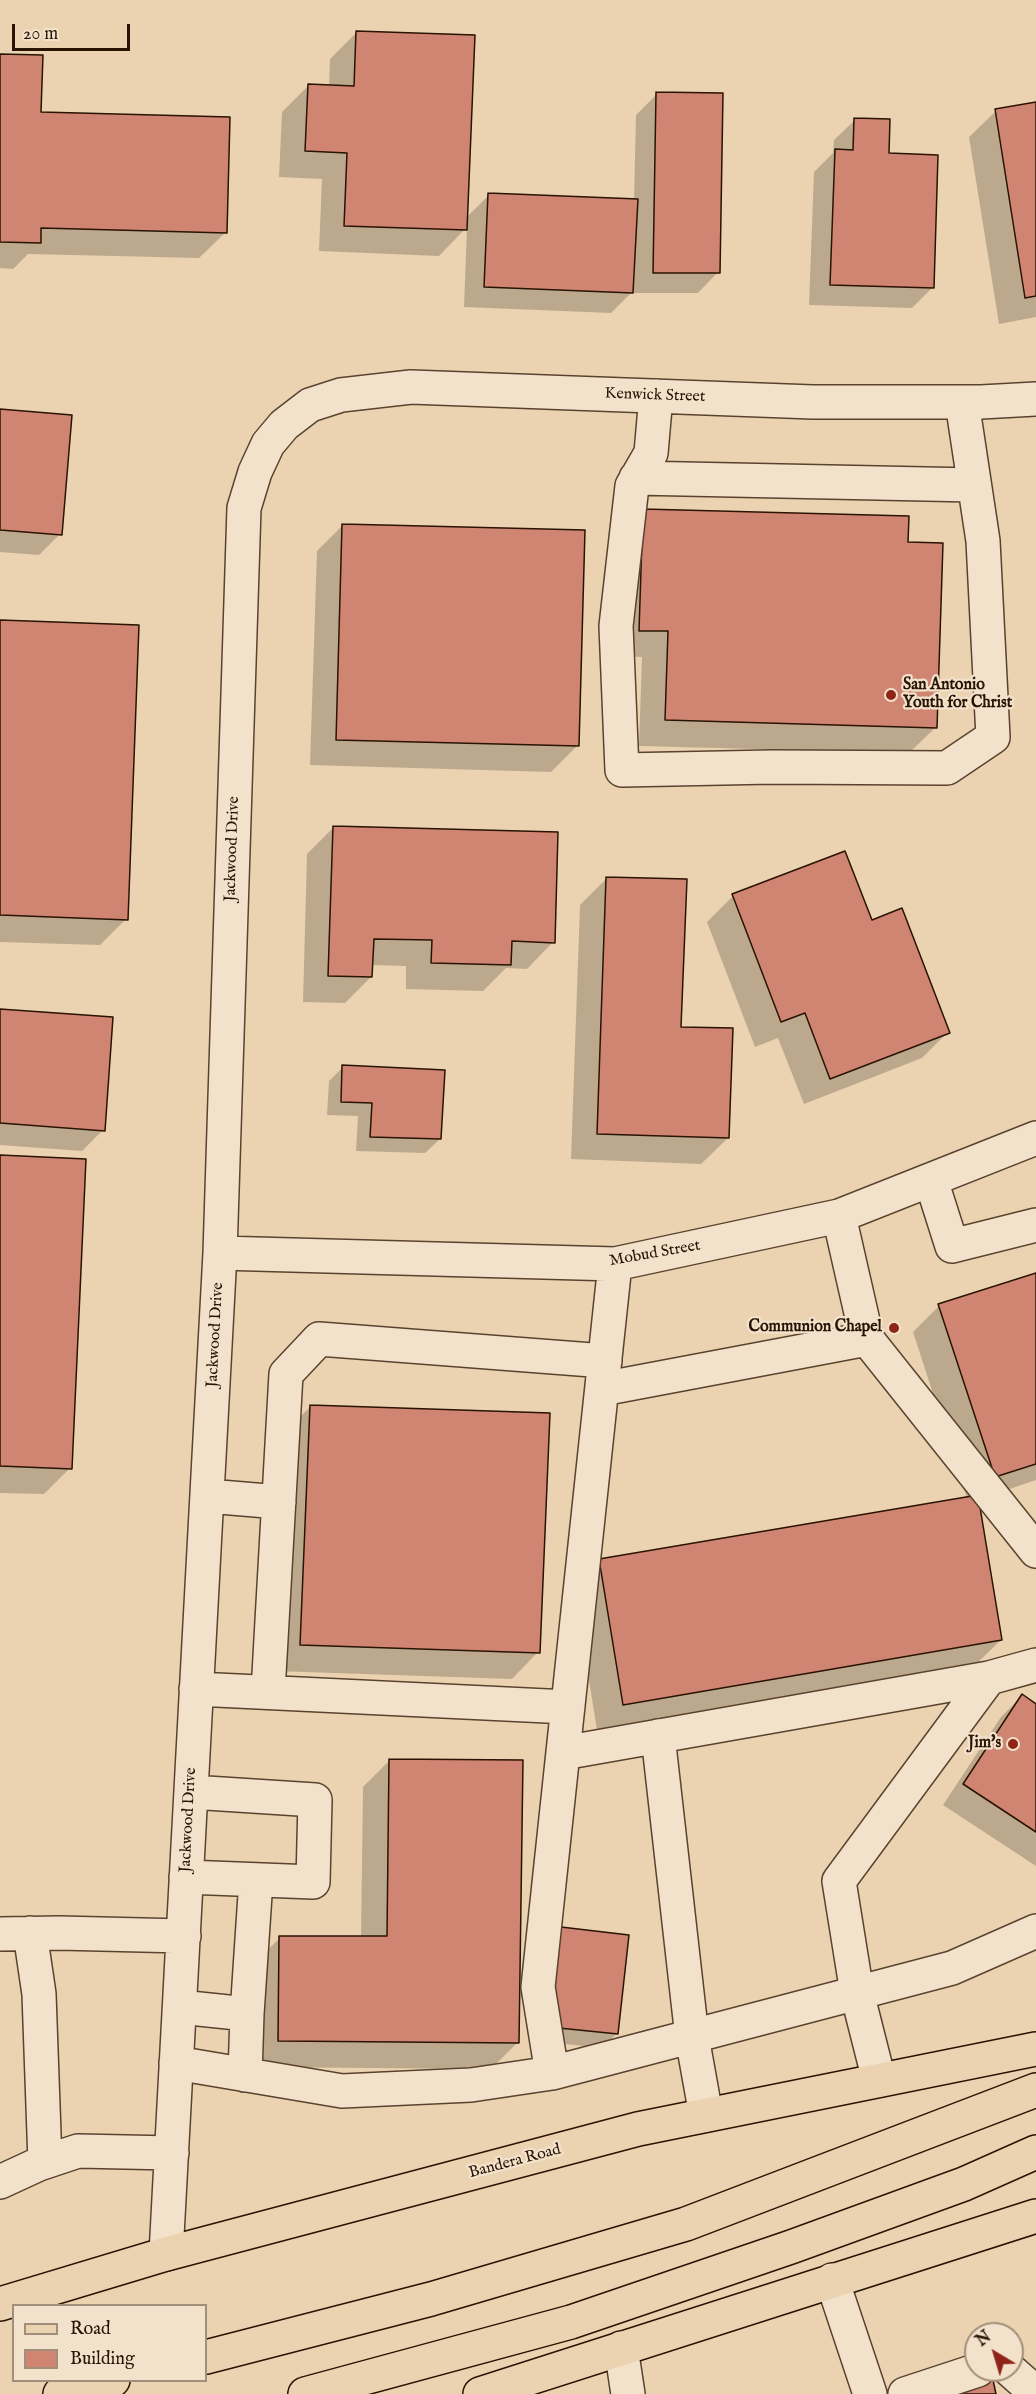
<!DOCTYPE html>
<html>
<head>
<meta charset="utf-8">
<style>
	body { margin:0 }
	#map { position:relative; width:1036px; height:2394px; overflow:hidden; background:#ebd3b1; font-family:"IM FELL English",serif }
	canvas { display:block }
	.legend { position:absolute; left:12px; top:2304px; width:195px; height:78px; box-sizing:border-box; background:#f2e2cc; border:2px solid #a28f7b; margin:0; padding:8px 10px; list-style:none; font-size:18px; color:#291302 }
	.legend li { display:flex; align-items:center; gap:12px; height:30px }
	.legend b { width:30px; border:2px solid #a28f7b }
	.north { position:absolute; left:964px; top:2322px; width:60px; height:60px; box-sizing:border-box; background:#f2e2cc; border:2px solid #a28f7b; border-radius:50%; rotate:322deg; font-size:16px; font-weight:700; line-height:24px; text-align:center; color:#291302 }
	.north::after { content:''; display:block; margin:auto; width:21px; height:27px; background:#8f2418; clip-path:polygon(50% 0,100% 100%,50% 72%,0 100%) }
	.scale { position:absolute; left:12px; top:24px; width:118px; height:27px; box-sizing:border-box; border:3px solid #291302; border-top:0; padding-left:8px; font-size:18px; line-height:21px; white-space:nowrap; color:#291302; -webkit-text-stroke:4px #f2e2cc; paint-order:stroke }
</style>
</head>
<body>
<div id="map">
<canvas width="1036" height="2394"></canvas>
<ul class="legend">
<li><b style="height:8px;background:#ebd3b1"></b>Road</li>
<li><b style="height:16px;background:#d08572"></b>Building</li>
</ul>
<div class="north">N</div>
<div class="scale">20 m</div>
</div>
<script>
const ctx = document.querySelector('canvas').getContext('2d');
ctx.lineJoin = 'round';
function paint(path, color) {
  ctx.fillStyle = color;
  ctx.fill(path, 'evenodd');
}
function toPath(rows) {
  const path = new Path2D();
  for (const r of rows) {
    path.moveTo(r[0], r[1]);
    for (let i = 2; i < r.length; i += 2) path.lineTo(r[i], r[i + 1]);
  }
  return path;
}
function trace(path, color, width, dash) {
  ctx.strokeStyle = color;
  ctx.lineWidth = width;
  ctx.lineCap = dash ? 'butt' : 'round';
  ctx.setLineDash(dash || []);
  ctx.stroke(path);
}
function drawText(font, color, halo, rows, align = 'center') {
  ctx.font = font + ' "IM FELL English",serif';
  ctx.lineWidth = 4.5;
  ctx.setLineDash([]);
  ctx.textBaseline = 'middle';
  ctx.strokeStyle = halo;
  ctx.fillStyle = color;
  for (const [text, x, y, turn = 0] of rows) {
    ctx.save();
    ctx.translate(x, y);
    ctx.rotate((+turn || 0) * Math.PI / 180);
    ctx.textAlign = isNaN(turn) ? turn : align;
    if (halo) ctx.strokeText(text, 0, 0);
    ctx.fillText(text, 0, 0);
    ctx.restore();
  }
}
paint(toPath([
	[357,32,466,218,489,195,634,201,636,115,657,94,718,272,698,293,631,293,611,313,464,307,467,227,439,256,319,251,322,179,279,177,282,112,308,86,329,87,330,59],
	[0,56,39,114,226,232,199,258,28,254,13,269,0,268],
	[1036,104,1036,317,999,324,969,137,996,111],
	[855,120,887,155,933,287,912,308,809,305,814,172,833,153,834,140],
	[0,411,60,534,39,555,0,552],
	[343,525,577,746,551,772,310,765,317,551],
	[617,536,907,544,936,727,909,753,639,746,642,657,613,656],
	[0,622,126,919,100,945,0,942],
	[333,828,553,942,527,969,506,968,483,991,406,989,406,966,371,965,371,977,345,1003,303,1002,307,854],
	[607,878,679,1029,728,1138,701,1164,571,1159,580,905],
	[733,896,871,922,948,1032,922,1058,804,1104,778,1038,755,1047,707,922],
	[0,1011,103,1130,82,1151,0,1145],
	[343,1067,440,1139,425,1153,356,1151,358,1116,327,1115,329,1081],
	[0,1157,70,1468,44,1494,0,1493],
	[1036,1274,1036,1480,977,1500,1001,1640,974,1666,597,1730,574,1587,600,1560,967,1498,913,1332,939,1306],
	[311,1406,538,1652,512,1679,275,1671,284,1433],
	[1022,1696,1036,1706,1036,1866,943,1805,1001,1717],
	[389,1761,518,2042,491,2069,252,2067,253,1964,280,1938,361,1938,363,1787],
	[627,1936,616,2034,602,2048,536,2041]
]), '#0003');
const building = toPath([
	[356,31,475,35,467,230,344,226,347,153,305,151,308,84,354,86,356,31],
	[0,54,43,55,41,112,230,117,227,233,41,228,41,243,0,242,0,54],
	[656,92,723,93,720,273,653,273,656,92],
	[1036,102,1036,296,1025,298,995,109,1036,102],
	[854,118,890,119,889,153,938,155,934,288,830,285,835,149,853,150,854,118],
	[488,193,638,199,633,293,484,287,488,193],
	[0,409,72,415,62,535,0,530,0,409],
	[643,509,909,516,908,542,943,543,937,728,665,720,668,631,639,631,643,509],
	[342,524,585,530,579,746,336,740,342,524],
	[0,620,139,625,128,920,0,915,0,620],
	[333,826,558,832,555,943,512,941,511,965,431,963,432,940,374,939,372,977,328,976,333,826],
	[845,851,872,920,902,908,950,1033,830,1079,805,1013,781,1022,732,894,845,851],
	[606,877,687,879,681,1027,733,1028,729,1138,597,1134,606,877],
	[0,1009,113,1017,105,1131,0,1123,0,1009],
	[342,1065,445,1070,441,1139,370,1137,372,1103,341,1102,342,1065],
	[0,1155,86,1159,72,1469,0,1466,0,1155],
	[1036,1273,1036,1464,995,1477,938,1304,1036,1273],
	[310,1405,550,1413,540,1653,300,1645,310,1405],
	[978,1495,1002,1640,623,1705,599,1559,978,1495],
	[1022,1694,1036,1704,1036,1832,963,1784,1022,1694],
	[389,1759,523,1760,519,2043,278,2041,279,1936,387,1936,389,1759],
	[561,1927,629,1935,618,2034,549,2027,561,1927],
	[993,2380,996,2394,947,2394,947,2392,993,2380]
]);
paint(building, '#d08572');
trace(building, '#291302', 1.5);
const minor = toPath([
	[656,396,651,453,632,486,616,626,622,770,772,767,947,768,993,737,983,541,962,402],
	[636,478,974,485],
	[931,1180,952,1246,1036,1225],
	[839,1216,867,1339],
	[220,1253,615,1264,839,1216,1036,1138],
	[602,1389,867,1339,1036,1551],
	[208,1496,279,1502],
	[196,1689,568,1707],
	[268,1692,286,1374,319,1339,605,1361],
	[658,1736,692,2037,706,2115],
	[563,1753,989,1678],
	[186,1877,313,1882,315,1800,191,1792],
	[30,1933,39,1994,45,2162],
	[0,1934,59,1933,184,1936],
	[180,2007,247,2014,256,1880],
	[176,2063,342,2091,471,2085,552,2073,952,1968,1036,1931],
	[552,2073,538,1987,615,1264],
	[245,2075,247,2014],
	[879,2080,857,1993,839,1881,989,1678,1036,1665],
	[0,2182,39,2164,78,2151,172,2153],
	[166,2254,220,1253,244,508,255,472,268,444,284,425,310,405,341,395,411,387,813,402,981,402,1036,399],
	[832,2280,870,2394],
	[621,2348,628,2394],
	[1010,2370,1036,2393],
	[905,2394,978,2370]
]);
const major = toPath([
	[0,2304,166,2254,638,2129,1036,2049],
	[480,2394,1036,2216]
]);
const highway = toPath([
	[206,2357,431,2299,686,2224,1036,2090],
	[60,2394,113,2380],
	[305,2394,571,2322,791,2247,964,2184,1036,2152]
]);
trace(minor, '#5a432e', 36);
trace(major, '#291302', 36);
trace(highway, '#291302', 36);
trace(minor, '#f2e2cc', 33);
trace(major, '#ebd3b1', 33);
trace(highway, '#ebd3b1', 33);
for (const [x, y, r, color] of [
	[891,695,6,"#8f2418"],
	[894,1328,6,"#8f2418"],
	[1013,1744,6,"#8f2418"]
]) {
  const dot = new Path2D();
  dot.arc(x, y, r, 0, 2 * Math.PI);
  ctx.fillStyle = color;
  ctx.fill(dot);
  trace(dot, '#f2e2cc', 2);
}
drawText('16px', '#291302', '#f2e2cc', [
	["Kenwick Street",655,396,2],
	["Jackwood Drive",233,849,-88],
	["Mobud Street",655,1254,-10],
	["Jackwood Drive",216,1335,-87],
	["Jackwood Drive",189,1820,-87],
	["Bandera Road",515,2162,-15]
]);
drawText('bold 16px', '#291302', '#f2e2cc', [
	["San Antonio",903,686,"left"],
	["Youth for Christ",903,704,"left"],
	["Communion Chapel",882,1328],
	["Jim's",1001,1744]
], 'right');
</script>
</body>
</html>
